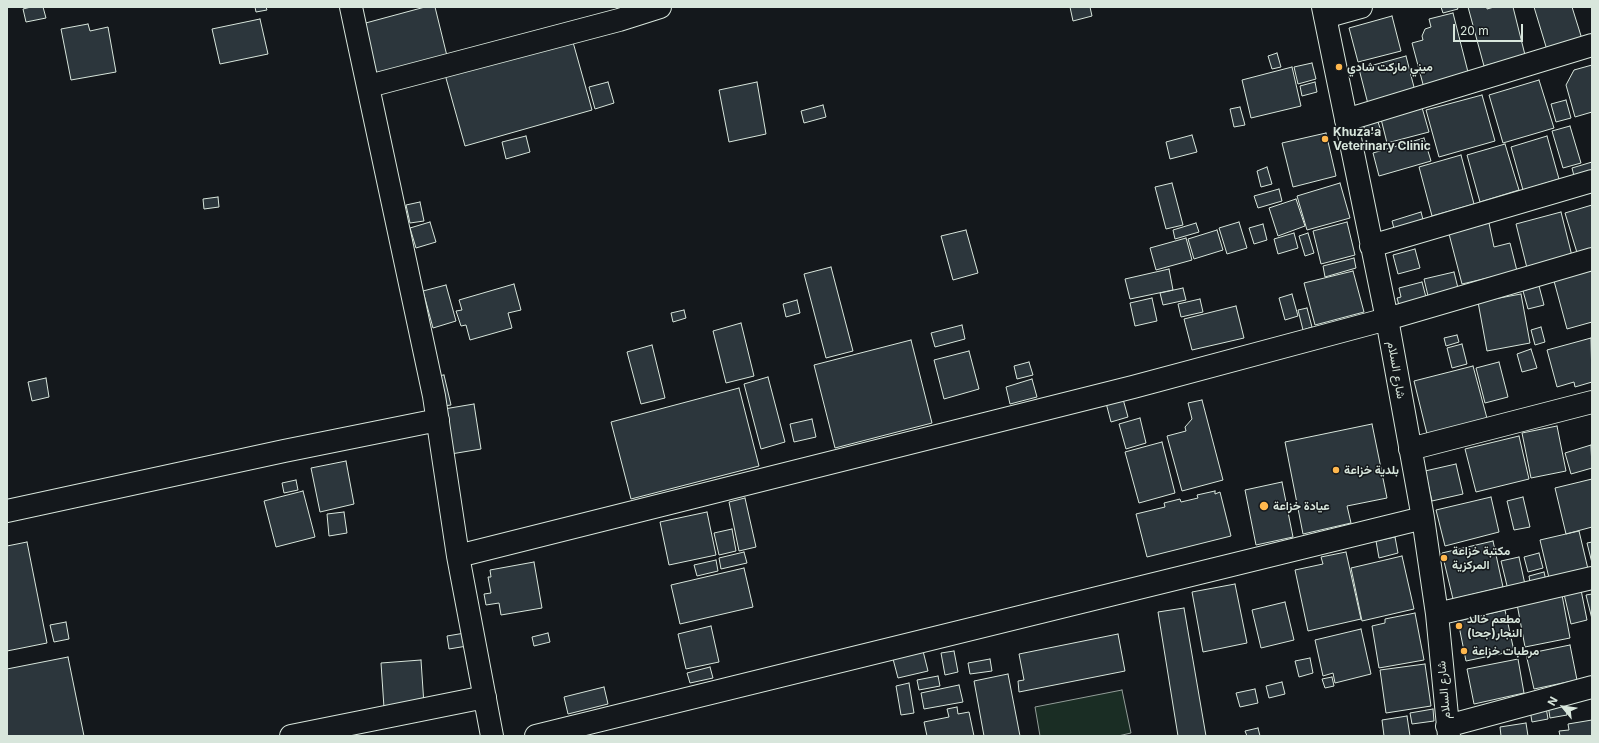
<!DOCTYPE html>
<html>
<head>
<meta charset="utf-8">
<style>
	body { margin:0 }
	#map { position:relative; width:1599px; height:743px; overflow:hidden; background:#14181c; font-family:Inter,sans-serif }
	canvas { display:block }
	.frame { position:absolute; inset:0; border:8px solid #d8e6dc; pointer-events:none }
	.north { position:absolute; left:1543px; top:687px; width:40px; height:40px; -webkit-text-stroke:3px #14181c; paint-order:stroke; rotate:299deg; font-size:11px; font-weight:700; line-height:16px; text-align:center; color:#d8e6dc }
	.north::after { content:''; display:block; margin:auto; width:14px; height:18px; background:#d8e6dc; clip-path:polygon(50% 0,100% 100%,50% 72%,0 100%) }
	.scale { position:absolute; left:1453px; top:24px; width:70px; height:18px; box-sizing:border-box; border:2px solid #d8e6dc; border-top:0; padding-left:5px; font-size:12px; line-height:14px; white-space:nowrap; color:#d8e6dc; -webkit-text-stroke:3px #14181c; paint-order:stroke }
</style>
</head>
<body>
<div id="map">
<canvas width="1599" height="743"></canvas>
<div class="frame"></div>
<div class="north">N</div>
<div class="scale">20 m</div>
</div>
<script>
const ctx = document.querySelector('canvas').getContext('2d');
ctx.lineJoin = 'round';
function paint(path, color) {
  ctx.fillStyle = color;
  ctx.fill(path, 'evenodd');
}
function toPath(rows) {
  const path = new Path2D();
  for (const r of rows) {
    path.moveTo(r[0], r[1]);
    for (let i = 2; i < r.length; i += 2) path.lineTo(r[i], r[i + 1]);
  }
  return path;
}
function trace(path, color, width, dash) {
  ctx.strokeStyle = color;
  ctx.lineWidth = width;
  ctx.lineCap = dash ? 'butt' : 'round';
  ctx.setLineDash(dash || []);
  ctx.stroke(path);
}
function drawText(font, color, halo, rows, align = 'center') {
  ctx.font = font + ' Inter,Vazirmatn,sans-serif';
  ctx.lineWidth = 3;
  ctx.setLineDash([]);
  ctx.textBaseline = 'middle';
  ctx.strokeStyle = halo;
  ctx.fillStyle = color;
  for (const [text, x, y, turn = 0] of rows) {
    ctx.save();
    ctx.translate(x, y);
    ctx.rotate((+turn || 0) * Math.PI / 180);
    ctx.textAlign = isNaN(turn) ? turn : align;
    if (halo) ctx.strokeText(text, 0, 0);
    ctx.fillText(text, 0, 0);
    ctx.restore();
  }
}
const green = toPath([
	[1122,690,1131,733,1118,736,1040,736,1035,707,1122,690]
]);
paint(green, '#1a2d24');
trace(green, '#939e99', 1);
const building = toPath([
	[31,7,43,7,46,18,26,22,23,9,31,7],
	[255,7,266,7,267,10,256,12,255,7],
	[425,7,435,7,447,56,376,75,362,24,425,7],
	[1070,7,1090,7,1092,16,1073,21,1070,7],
	[1441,7,1457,7,1458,9,1443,13,1441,7],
	[1468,7,1487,7,1487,9,1494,7,1513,7,1525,55,1484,66,1468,7],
	[1534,7,1572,7,1582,39,1547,50,1534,7],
	[1453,13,1469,76,1424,88,1412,43,1423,40,1422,36,1425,29,1431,27,1429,19,1453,13],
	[1392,16,1401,51,1358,62,1349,28,1392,16],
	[260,19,268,54,220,64,212,29,260,19],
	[88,24,90,31,108,27,116,72,71,80,61,29,88,24],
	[571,35,592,110,465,146,444,71,571,35],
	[1277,53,1281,67,1272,69,1268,56,1277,53],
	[1406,56,1415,91,1368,104,1359,69,1406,56],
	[1312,63,1316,79,1298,84,1294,67,1312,63],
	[1592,65,1592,112,1575,117,1566,85,1574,70,1592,65],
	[1292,67,1301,106,1251,118,1242,80,1292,67],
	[1539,80,1554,128,1503,143,1489,95,1539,80],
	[608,82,614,103,595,109,589,87,608,82],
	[757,82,766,134,729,142,719,90,757,82],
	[1315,82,1317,92,1302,96,1300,86,1315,82],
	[1482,95,1495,141,1439,157,1426,110,1482,95],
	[1566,100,1571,118,1556,122,1551,104,1566,100],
	[1421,104,1429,132,1387,143,1380,115,1421,104],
	[823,105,826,117,804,123,801,111,823,105],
	[1240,107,1245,125,1234,127,1230,109,1240,107],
	[1377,119,1381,131,1366,135,1363,123,1377,119],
	[1570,126,1581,163,1563,168,1552,131,1570,126],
	[1326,133,1336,176,1293,187,1282,143,1326,133],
	[1192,135,1197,152,1170,159,1166,142,1192,135],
	[526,136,530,152,506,159,502,142,526,136],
	[1547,136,1559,179,1523,190,1511,147,1547,136],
	[1424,138,1431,161,1379,176,1373,153,1424,138],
	[1505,144,1519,190,1480,202,1467,155,1505,144],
	[1461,155,1474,204,1432,216,1419,167,1461,155],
	[1592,162,1592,175,1575,180,1572,168,1592,162],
	[1267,167,1272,184,1261,187,1257,171,1267,167],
	[1172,183,1183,225,1166,229,1155,187,1172,183],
	[1340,183,1350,218,1307,230,1297,196,1340,183],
	[1279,189,1282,201,1258,208,1254,196,1279,189],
	[218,197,219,207,204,209,203,199,218,197],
	[1296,199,1305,226,1278,236,1269,208,1296,199],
	[420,202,424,221,410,223,406,205,420,202],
	[1592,205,1592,252,1578,256,1565,213,1592,205],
	[1421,212,1425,227,1396,236,1392,221,1421,212],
	[1561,212,1572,256,1527,268,1516,224,1561,212],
	[430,222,436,242,416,248,410,228,430,222],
	[1239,222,1247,248,1227,254,1219,228,1239,222],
	[1347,222,1355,255,1321,264,1313,231,1347,222],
	[1196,223,1199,232,1175,239,1173,230,1196,223],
	[1489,223,1494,247,1510,243,1517,271,1462,284,1449,234,1489,223],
	[1263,224,1267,240,1254,244,1249,228,1263,224],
	[966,230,978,273,953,280,941,236,966,230],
	[1217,230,1223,250,1194,259,1188,239,1217,230],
	[1294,233,1298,248,1278,254,1274,239,1294,233],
	[1308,233,1314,253,1305,256,1299,236,1308,233],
	[1186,238,1192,260,1156,270,1150,248,1186,238],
	[1415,249,1420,268,1398,274,1393,255,1415,249],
	[1354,258,1356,268,1325,277,1323,266,1354,258],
	[831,267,853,351,826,358,804,274,831,267],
	[1169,269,1173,290,1130,299,1125,279,1169,269],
	[1592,270,1592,322,1567,329,1554,281,1592,270],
	[1353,271,1364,312,1315,325,1304,283,1353,271],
	[1454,272,1459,292,1429,300,1424,279,1454,272],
	[1422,282,1427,301,1400,309,1397,298,1401,297,1399,288,1422,282],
	[514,284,521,310,508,313,512,328,470,340,466,325,461,326,456,311,462,310,459,300,514,284],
	[446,285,456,321,433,328,423,291,446,285],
	[1539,286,1544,305,1528,309,1523,291,1539,286],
	[1183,288,1186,300,1163,305,1160,293,1183,288],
	[1292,294,1298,316,1285,320,1279,298,1292,294],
	[1521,294,1530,343,1487,351,1478,302,1521,294],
	[1152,298,1157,321,1135,326,1130,303,1152,298],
	[1200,299,1203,312,1181,317,1178,304,1200,299],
	[797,300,800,313,786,317,783,304,797,300],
	[1236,306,1244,338,1192,350,1184,319,1236,306],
	[1307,308,1312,327,1303,330,1298,310,1307,308],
	[684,310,686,318,673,322,671,313,684,310],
	[741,323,754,376,726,383,713,331,741,323],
	[962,325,965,339,935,347,931,333,962,325],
	[1541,327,1545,342,1535,345,1531,330,1541,327],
	[1457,335,1459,342,1446,346,1444,338,1457,335],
	[1591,338,1592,382,1575,387,1574,382,1557,387,1547,350,1591,338],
	[911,340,932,423,835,448,814,365,911,340],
	[1462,344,1467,364,1452,368,1447,348,1462,344],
	[652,345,665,398,641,404,627,352,652,345],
	[1531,349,1537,368,1522,372,1517,354,1531,349],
	[969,351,979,389,944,399,934,360,969,351],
	[1029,362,1033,375,1017,379,1014,366,1029,362],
	[1499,362,1508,397,1485,403,1476,368,1499,362],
	[1473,366,1488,422,1428,438,1414,381,1473,366],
	[444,375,451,405,443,406,436,376,444,375],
	[768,377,785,442,761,449,744,384,768,377],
	[46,378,49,397,32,401,28,382,46,378],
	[1032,379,1037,397,1010,404,1006,387,1032,379],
	[739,388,759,466,631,499,611,422,739,388],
	[1123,399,1128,417,1111,422,1106,403,1123,399],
	[1202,400,1223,480,1182,491,1167,436,1186,431,1185,427,1192,419,1188,403,1202,400],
	[474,404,481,449,451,454,444,409,474,404],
	[1140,418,1146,443,1126,449,1119,424,1140,418],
	[812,419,816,437,794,442,790,424,812,419],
	[1372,424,1387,498,1347,506,1351,523,1303,534,1285,442,1372,424],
	[1557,426,1566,471,1531,478,1522,433,1557,426],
	[1519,436,1529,479,1476,492,1465,449,1519,436],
	[1162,442,1175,493,1139,503,1125,452,1162,442],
	[1591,445,1592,468,1571,474,1565,453,1591,445],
	[346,461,354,504,320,512,311,468,346,461],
	[1456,464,1463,494,1432,501,1425,471,1456,464],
	[1592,479,1592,527,1566,534,1555,488,1592,479],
	[296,480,298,490,284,493,282,483,296,480],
	[1282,482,1293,537,1256,545,1245,490,1282,482],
	[303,491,315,537,276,547,264,501,303,491],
	[1215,491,1215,494,1220,492,1231,536,1147,557,1136,514,1165,507,1164,503,1180,499,1181,502,1198,498,1197,495,1215,491],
	[1491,497,1499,532,1445,546,1436,510,1491,497],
	[1523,497,1530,527,1514,530,1507,501,1523,497],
	[745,498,756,547,739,551,729,502,745,498],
	[344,512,347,533,329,536,327,514,344,512],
	[707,512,716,555,669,565,660,522,707,512],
	[732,529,736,551,719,555,714,533,732,529],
	[1579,531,1588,569,1549,578,1540,540,1579,531],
	[1395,537,1398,553,1379,558,1376,541,1395,537],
	[1493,541,1503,587,1453,599,1442,553,1493,541],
	[27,542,47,643,7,651,7,546,27,542],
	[1592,542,1592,563,1587,543,1592,542],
	[744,552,747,563,721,569,719,558,744,552],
	[1346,552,1361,619,1308,631,1295,570,1323,564,1321,557,1346,552],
	[1539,553,1543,568,1528,572,1524,557,1539,553],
	[1402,556,1414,609,1362,621,1351,568,1402,556],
	[1519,557,1526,589,1509,594,1501,561,1519,557],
	[716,560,718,571,697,576,694,565,716,560],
	[534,562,542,608,501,615,499,603,486,605,484,594,491,593,488,577,491,577,490,570,534,562],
	[744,568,753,607,680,624,671,585,744,568],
	[1544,572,1547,585,1531,589,1529,576,1544,572],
	[1235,584,1247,643,1203,652,1192,592,1235,584],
	[1581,590,1587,620,1571,624,1564,594,1581,590],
	[1592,594,1592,619,1586,595,1592,594],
	[1562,595,1570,638,1525,647,1517,604,1562,595],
	[1285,602,1294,640,1261,648,1252,610,1285,602],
	[1184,608,1206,736,1178,736,1158,612,1184,608],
	[1505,610,1514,651,1466,661,1458,621,1505,610],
	[1415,613,1424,660,1379,668,1372,626,1385,623,1385,619,1415,613],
	[66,622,69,639,54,642,50,625,66,622],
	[711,626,719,662,686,669,678,634,711,626],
	[1361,629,1371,674,1335,683,1333,673,1323,676,1315,640,1361,629],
	[465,633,467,646,449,649,447,636,465,633],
	[548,633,550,642,534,646,532,637,548,633],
	[1118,634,1125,671,1019,692,1018,681,1024,680,1019,654,1118,634],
	[1570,645,1577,680,1534,689,1526,654,1570,645],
	[923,651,928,671,898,678,893,659,923,651],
	[954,651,958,672,945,675,941,653,954,651],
	[68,657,84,736,7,736,7,669,68,657],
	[1310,658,1313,673,1299,677,1295,661,1310,658],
	[990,659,992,671,970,674,968,663,990,659],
	[1518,659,1524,693,1474,704,1467,669,1518,659],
	[421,660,424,705,384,708,381,663,421,660],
	[1425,664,1431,706,1386,713,1380,670,1425,664],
	[710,667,713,678,690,683,687,673,710,667],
	[1008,674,1020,736,984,736,974,681,1008,674],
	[938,676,940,686,919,690,917,680,938,676],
	[1332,677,1334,686,1325,688,1322,679,1332,677],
	[1282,682,1285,694,1269,698,1266,686,1282,682],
	[909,683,914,713,901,715,896,686,909,683],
	[959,685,963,702,924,709,921,693,959,685],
	[604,687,608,704,568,714,564,697,604,687],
	[1255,689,1258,703,1240,707,1236,693,1255,689],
	[1565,703,1567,715,1550,718,1548,705,1565,703],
	[957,707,958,714,969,712,974,736,927,736,924,722,949,717,947,709,957,707],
	[1546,707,1548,719,1532,722,1530,710,1546,707],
	[1433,709,1434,721,1412,724,1410,713,1433,709],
	[1407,716,1410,736,1384,736,1382,720,1407,716],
	[1592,720,1592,736,1560,736,1559,731,1569,730,1568,724,1592,720],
	[1526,723,1528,736,1501,736,1500,727,1526,723],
	[1258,728,1260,736,1247,736,1245,731,1258,728]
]);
paint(building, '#2c363c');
trace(building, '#d8e6dc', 1);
const minor = toPath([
	[351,7,434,396,458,556,492,736],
	[1323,7,1387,319,1423,518,1437,614,1449,736],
	[1325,17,1361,7],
	[369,86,619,20,660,7],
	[1346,120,1592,45],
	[1371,246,1592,181],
	[1410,449,1592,402],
	[7,511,284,451,438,420],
	[458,556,1133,387,1387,319,1592,259],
	[1437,614,1592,578],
	[1447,726,1592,687],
	[291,736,485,697],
	[536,736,1423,518]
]);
trace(minor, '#d8e6dc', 24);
trace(minor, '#14181c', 22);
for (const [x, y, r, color] of [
	[1339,67,4,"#ffb74d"],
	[1325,139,4,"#ffb74d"],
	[1336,470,4,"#ffb74d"],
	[1264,506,5,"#ffb74d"],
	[1444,558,4,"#ffb74d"],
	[1459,626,4,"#ffb74d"],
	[1464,651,4,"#ffb74d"]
]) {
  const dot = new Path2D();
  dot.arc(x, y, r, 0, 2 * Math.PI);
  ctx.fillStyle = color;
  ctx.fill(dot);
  trace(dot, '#14181c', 1.5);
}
drawText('bold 12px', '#d8e6dc', '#14181c', [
	["ميني ماركت شادي",1347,67],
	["Khuza'a",1333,132],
	["Veterinary Clinic",1333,146],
	["بلدية خزاعة",1344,470],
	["عيادة خزاعة",1273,506],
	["مكتبة خزاعة",1452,551],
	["المركزية",1452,565],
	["مطعم خالد",1467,619],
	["النجار(جحا)",1467,633],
	["مرطبات خزاعة",1472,651]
], 'left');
drawText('12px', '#d8e6dc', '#14181c', [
	["شارع السلام",1396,370,80],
	["شارع السلام",1444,690,-95]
]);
</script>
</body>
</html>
